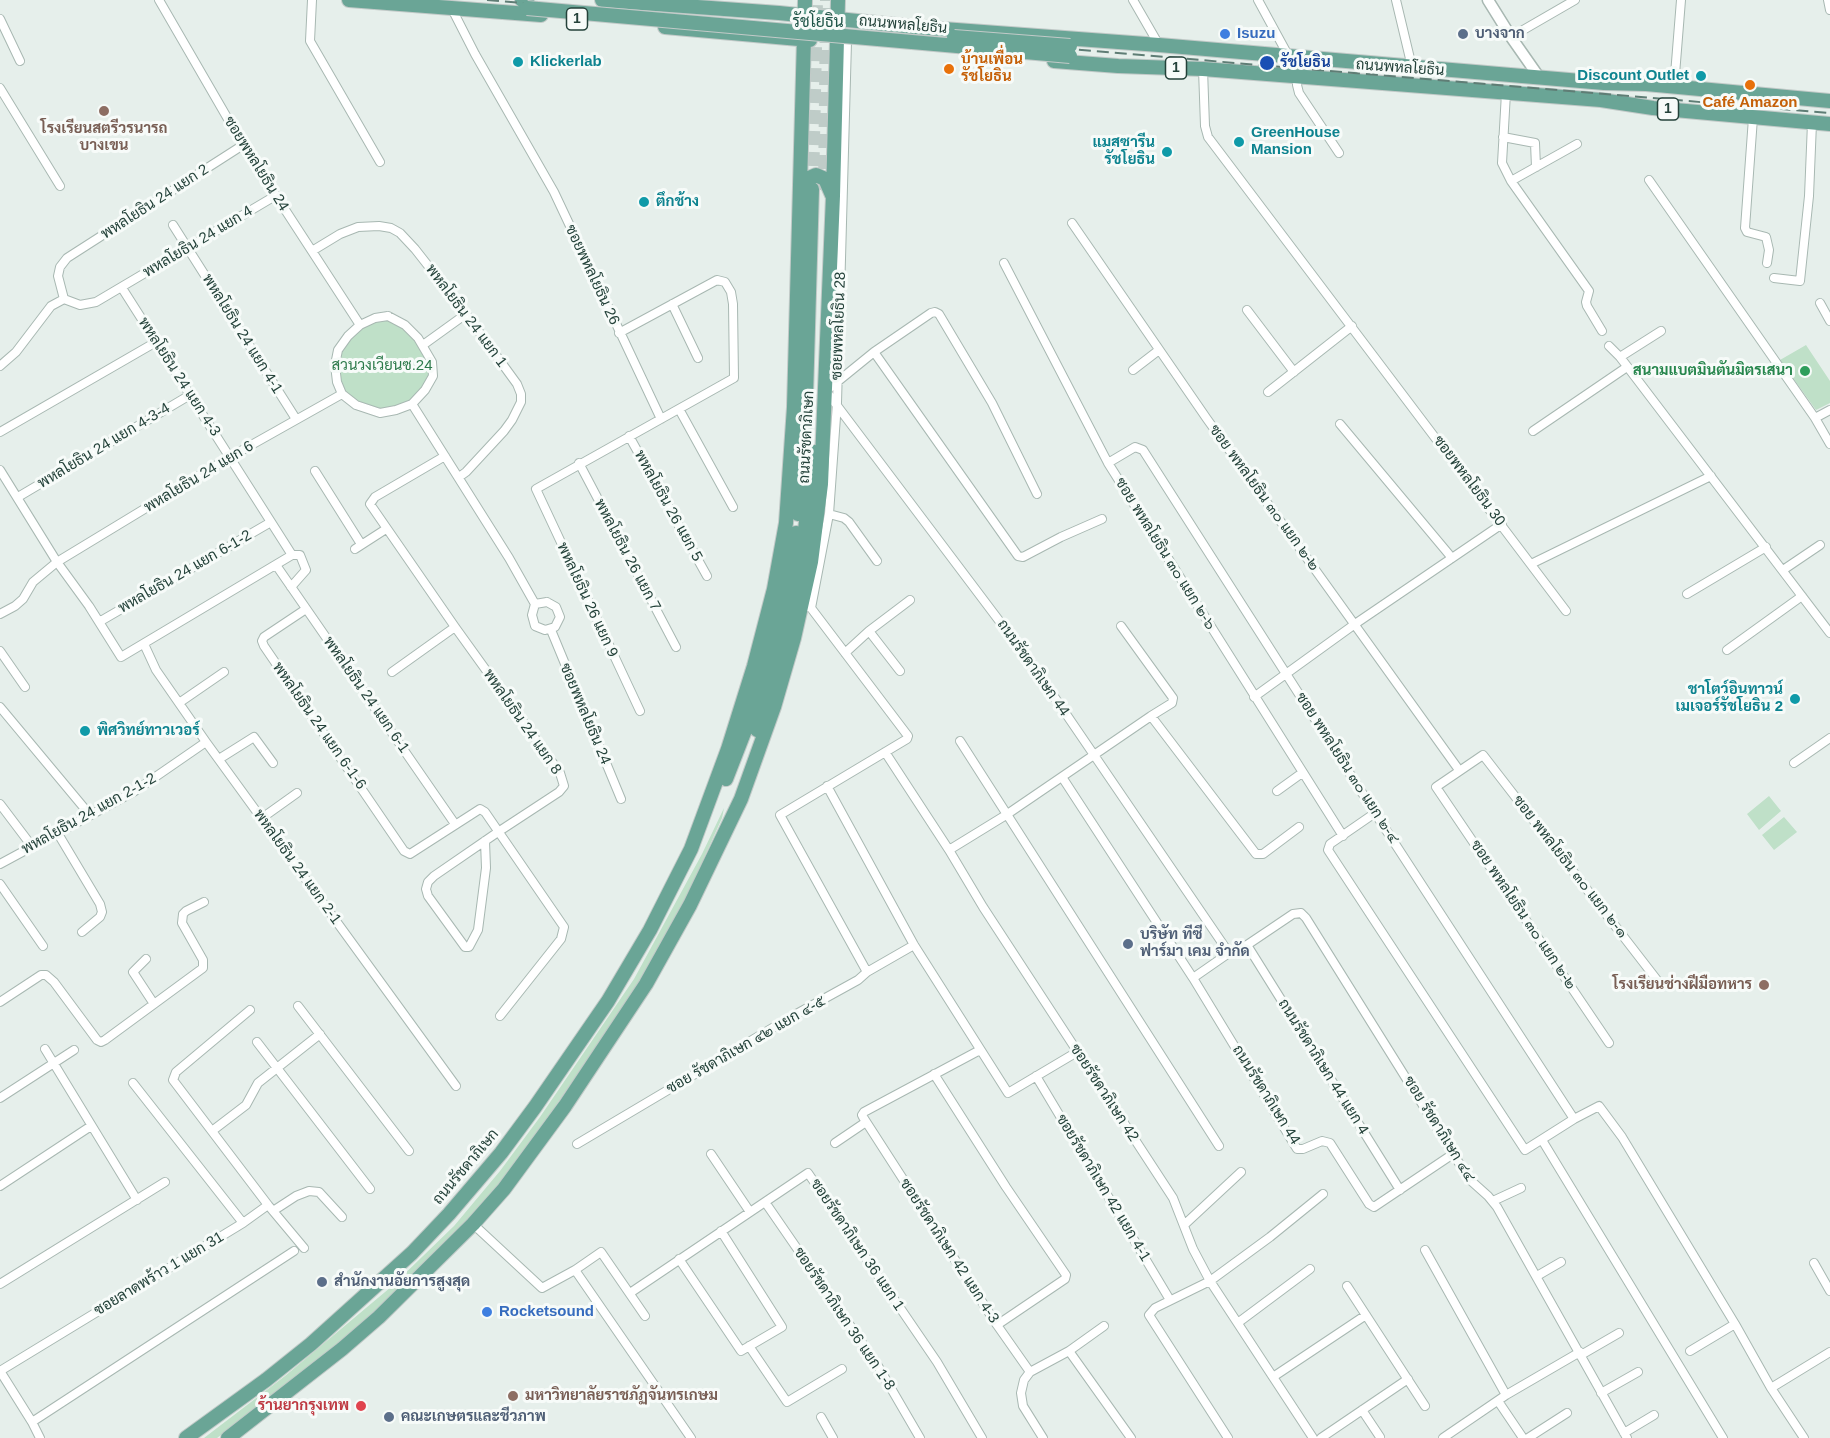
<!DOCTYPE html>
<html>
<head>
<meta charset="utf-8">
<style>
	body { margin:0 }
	canvas { display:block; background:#e6efeb }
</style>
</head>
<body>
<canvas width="1830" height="1438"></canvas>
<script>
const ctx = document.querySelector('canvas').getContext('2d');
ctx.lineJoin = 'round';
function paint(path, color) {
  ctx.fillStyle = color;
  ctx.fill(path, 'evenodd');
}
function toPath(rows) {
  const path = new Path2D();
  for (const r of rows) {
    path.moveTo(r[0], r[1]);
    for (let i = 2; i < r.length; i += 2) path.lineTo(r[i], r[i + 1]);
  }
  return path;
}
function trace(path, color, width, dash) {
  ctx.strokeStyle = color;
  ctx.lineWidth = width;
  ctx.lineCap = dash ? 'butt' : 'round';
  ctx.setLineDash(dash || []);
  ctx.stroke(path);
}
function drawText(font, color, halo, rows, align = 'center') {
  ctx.font = font + ' Arial,Sarabun,sans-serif';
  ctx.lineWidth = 6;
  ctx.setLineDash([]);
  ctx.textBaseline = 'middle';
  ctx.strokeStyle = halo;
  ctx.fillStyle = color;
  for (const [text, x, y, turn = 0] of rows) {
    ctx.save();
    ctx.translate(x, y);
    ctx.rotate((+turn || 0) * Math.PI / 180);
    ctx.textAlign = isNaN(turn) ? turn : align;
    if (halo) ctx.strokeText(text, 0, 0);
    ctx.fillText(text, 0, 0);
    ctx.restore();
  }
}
paint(toPath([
	[381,317,399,321,432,362,430,383,415,401,396,410,369,411,347,399,337,382,336,360,360,325],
	[1806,345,1830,381,1830,403,1816,410,1780,360],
	[1769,796,1781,811,1759,830,1747,814],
	[724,808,722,818,687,896,663,946,520,1159,478,1212,412,1279,328,1354,217,1438,204,1438,285,1376,391,1287,454,1226,500,1171,540,1117,634,979,702,854],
	[1784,817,1797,832,1774,850,1762,835]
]), '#bfe0c8');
trace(toPath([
	[812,187,816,0],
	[825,190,827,0]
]), '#bfccc8', 14, [14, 7]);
const minor = toPath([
	[159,0,243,145,360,325],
	[312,0,310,41,380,162],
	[1133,0,1159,45],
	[1258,0,1289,57],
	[1396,0,1412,67],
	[1828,0,1830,10],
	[451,7,475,54,554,192,661,419],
	[0,19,20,61],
	[1511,37,1575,0],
	[1300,57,1297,85,1299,93,1339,153],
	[1203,69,1205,126,1208,137,1566,611],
	[1674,87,1681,0],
	[0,88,60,186],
	[1506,93,1502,163,1511,181,1589,291,1586,302,1587,306,1602,331],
	[1753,118,1745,228,1747,232,1766,237,1769,250,1767,263],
	[1503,137,1535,143,1536,167],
	[1649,180,1815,418,1830,410],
	[1511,181,1577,144],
	[1072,223,1207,419,1459,770],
	[173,225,296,419],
	[312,251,340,234,358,227,379,226,391,228,400,233,415,249,466,314,517,384,521,394,521,402,512,420,504,431,466,472,459,477],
	[1004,263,1108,463,1343,836],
	[1774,278,1800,281,1809,196,1812,123],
	[64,299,58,276,60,267,67,258,243,145],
	[64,299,80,305,96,302,275,196],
	[1820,303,1830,321],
	[672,304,698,358],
	[1247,310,1294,372],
	[388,316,405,325,418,338,432,362,433,376,425,390,412,404,396,410,380,413,356,405,342,394,337,382,335,365,338,350,348,336,360,325,375,318,388,316],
	[619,333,717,280,725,282,731,292,733,304,734,378,536,489,640,711],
	[423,345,466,314],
	[1609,346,1620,357,1830,633],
	[874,352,1018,556,1023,557,1061,537,1102,519],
	[1620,357,1661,331],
	[0,366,16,352,51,306,64,299],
	[1133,370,1159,350],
	[1268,392,1352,326],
	[412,404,509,558,535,604],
	[679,409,733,507],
	[1815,418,1830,444],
	[1340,424,1452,558],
	[1533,431,1627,367],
	[0,432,156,342],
	[629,436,707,576],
	[445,456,375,497,370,504,455,627,560,773,564,786,559,792,498,832,434,876,428,882,426,889,428,896,465,947,469,947,478,930,486,868,485,841],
	[579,463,676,647],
	[1108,463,1135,447,1143,450,1375,813,1574,1119],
	[0,470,57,562,89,606,121,657,292,555,122,288],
	[315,471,361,544],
	[1037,494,992,403,939,314,935,312,931,313,874,352,826,391,1034,667,1229,953],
	[18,497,190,395],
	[829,514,844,518,849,522,877,561],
	[355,549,386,529],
	[1531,564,1711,476],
	[276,565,455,824],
	[1783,570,1820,545],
	[291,587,306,570,300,555,292,555],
	[1687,594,1766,547],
	[547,602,556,607,560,617,555,627,545,630,535,626,532,615,535,604,547,602],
	[806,606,811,608,908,736,907,739,780,815,867,972],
	[811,608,829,514,837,403,847,42],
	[306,609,264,637,262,641,264,646,404,851,410,854,480,809,485,812,564,927,561,939,500,1016],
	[0,614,15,606,23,599,33,582,57,562,230,457,342,394],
	[99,622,271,522],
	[1121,626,1173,698,1172,703,1151,716],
	[551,630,621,799],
	[869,631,900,671],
	[144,644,156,670,206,742,456,1086],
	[1727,650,1802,596],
	[0,651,25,687],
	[845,653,869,631,910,600],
	[392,672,455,627],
	[1254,697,1355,624,1502,524],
	[179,703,224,672],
	[0,707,90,815],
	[960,741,1219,1146],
	[885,752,949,850,983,907,1173,1198,1193,1249,1210,1281,1313,1438],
	[219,759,254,737,273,763],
	[1794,763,1830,738],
	[1062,777,1193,978,1297,1149,1303,1149,1322,1141,1330,1143,1369,1204,1374,1207,1453,1154],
	[827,786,914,945,1008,1093,1077,1052],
	[1277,791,1302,773],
	[0,804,31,845],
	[1375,813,1330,844,1328,850,1525,1150,1574,1119,1599,1106,1622,1137,1735,1324,1771,1388,1804,1438],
	[262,818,297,793],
	[57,832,100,904,102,912,100,917,82,932],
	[949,850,1006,815,1151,716,1256,854,1263,854,1299,827],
	[0,864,135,791,206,742],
	[0,884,43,946],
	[1247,945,1400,1190],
	[146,959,133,972,154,1004],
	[1193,978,1229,953,1247,945,1293,914,1301,913,1306,918,1469,1179,1488,1196,1497,1207,1627,1438],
	[0,1002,41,975,46,975,54,982,97,1040,101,1042,105,1040,203,968,203,960,182,923,183,914,186,911,204,902],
	[298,1006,409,1151],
	[250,1010,176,1072,173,1080,268,1205],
	[257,1042,370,1189],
	[1609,1043,1436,787,1483,755,1657,980],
	[45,1049,137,1200],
	[980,1050,864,1112,862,1115,863,1117,997,1325,1030,1372,1069,1351,1131,1438],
	[934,1074,1006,1187,1066,1275,1065,1279,997,1325],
	[1036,1076,1170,1300],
	[133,1083,243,1223],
	[0,1098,74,1050],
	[212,1131,246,1105,258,1083,320,1034],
	[1542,1140,1723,1438],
	[835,1143,866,1122],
	[577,1144,791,1017,858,980,867,972,914,945],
	[711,1154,750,1212],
	[0,1186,91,1126],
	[1493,1201,1521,1188],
	[765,1202,878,1366,920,1438],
	[273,1211,296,1196,309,1191,319,1192,342,1217],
	[473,1224,542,1288,575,1270,601,1252,645,1316],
	[1184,1225,1241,1172],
	[1425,1250,1506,1395],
	[679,1259,741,1351,782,1327,721,1231],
	[1814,1263,1830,1291],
	[575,1270,691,1438],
	[1537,1276,1561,1262],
	[0,1284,165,1182],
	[1347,1286,1425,1406],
	[630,1293,808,1173,937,1362,982,1438],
	[1239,1322,1310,1269],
	[749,1346,787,1402,842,1369],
	[1069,1351,1104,1326],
	[1690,1351,1735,1324],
	[1581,1355,1619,1333],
	[0,1371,243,1223,268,1205,304,1248],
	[0,1371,32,1422,40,1438],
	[1030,1372,1024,1380,1021,1393,1023,1406,1043,1438],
	[1273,1377,1366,1315],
	[1771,1388,1830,1352],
	[1601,1393,1638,1372],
	[1498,1401,1523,1438],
	[1362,1410,1380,1437],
	[821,1417,833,1438],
	[32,1422,294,1251],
	[1624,1433,1654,1415],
	[1228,1438,1149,1315,1155,1308,1210,1281,1270,1237,1323,1194],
	[1321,1438,1408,1379],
	[1443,1438,1506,1395,1580,1352],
	[1528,1438,1567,1413]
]);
const tertiary = toPath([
	[1488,0,1511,37,1539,77]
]);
const primary = toPath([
	[349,0,541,15],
	[522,0,527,0],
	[602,0,779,13,916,27,1159,45,1604,83,1646,84,1830,101],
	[665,27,810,40],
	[1054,61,1118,66,1203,69,1601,100,1653,108,1830,124],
	[800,192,807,179,816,175,825,179,832,195],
	[798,514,805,431,812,189],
	[757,730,784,638,801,565,814,452],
	[726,779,749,720,772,644,790,570,796,533],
	[186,1438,266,1380,311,1344,412,1253,449,1214,501,1153,535,1107,608,1001,650,930,691,849,728,749,754,666,774,589,786,523,794,407,805,0],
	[228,1438,342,1349,379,1317,473,1224,504,1189,565,1106,646,984,690,905,741,799,774,707,794,638,811,562,821,484,833,196,838,0]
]);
trace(minor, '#a8b8b2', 10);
trace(tertiary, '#a8b8b2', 13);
trace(primary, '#c2cac8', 16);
trace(minor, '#fff', 8);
trace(tertiary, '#fff', 10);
trace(primary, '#6aa596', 14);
trace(toPath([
	[487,0,1830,113]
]), '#5f7d75', 2, [12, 6]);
const primaryBridge = toPath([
	[527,8,1070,56],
	[954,37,1070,46]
]);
trace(primaryBridge, '#c2cac8', 16, []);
trace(primaryBridge, '#6aa596', 14);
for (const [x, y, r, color] of [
	[1225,34,6,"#3f7fe0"],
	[1463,34,6,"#5c6f8a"],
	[518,62,6,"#0f9aa8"],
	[1267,63,8,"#1a4fb4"],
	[949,69,6,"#e8710a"],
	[1701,76,6,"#0f9aa8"],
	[1750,85,6,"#e8710a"],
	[104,111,6,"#8d6e63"],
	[1239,142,6,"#0f9aa8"],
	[1167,152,6,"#0f9aa8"],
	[644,202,6,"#0f9aa8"],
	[1805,371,6,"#2e9e5b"],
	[1795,699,6,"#0f9aa8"],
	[85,731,6,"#0f9aa8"],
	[1128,944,6,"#5c6f8a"],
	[1764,985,6,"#8d6e63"],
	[322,1282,6,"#5c6f8a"],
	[487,1312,6,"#3f7fe0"],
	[513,1396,6,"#8d6e63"],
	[361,1406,6,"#e0444e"],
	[389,1417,6,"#5c6f8a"]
]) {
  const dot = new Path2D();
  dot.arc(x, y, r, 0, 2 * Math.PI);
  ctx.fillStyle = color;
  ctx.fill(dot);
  trace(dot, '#f7fbf9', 2);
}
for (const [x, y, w] of [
	[577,19,21],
	[1176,68,21],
	[1668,109,21]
]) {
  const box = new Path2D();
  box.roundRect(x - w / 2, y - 11, w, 22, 4.5);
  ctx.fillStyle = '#f7fbf9';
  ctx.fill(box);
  trace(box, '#24423a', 1.5);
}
drawText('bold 14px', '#24423a', null, [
	["1",577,19],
	["1",1176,68],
	["1",1668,109]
]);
drawText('15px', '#24423a', '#f7fbf9', [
	["ถนนพหลโยธิน",903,25,5],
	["ถนนพหลโยธิน",1400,68,4],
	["ซอยพหลโยธิน 24",256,164,58],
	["พหลโยธิน 24 แยก 2",155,202,-33],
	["พหลโยธิน 24 แยก 4",198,242,-31],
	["ซอยพหลโยธิน 26",592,275,65],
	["พหลโยธิน 24 แยก 1",466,316,53],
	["ซอยพหลโยธิน 28",839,326,-88],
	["พหลโยธิน 24 แยก 4-1",242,334,58],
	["พหลโยธิน 24 แยก 4-3",179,377,57],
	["ถนนรัชดาภิเษก",807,437,-87],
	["พหลโยธิน 24 แยก 4-3-4",104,446,-31],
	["พหลโยธิน 24 แยก 6",199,477,-31],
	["ซอยพหลโยธิน 30",1469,481,53],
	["ซอย พหลโยธิน ๓๐ แยก ๒-๒",1264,498,54],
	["พหลโยธิน 26 แยก 5",668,506,61],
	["ซอย พหลโยธิน ๓๐ แยก ๒-๖",1165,554,58],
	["พหลโยธิน 26 แยก 7",627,555,62],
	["พหลโยธิน 24 แยก 6-1-2",185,572,-30],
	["พหลโยธิน 26 แยก 9",587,600,65],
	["ถนนรัชดาภิเษก 44",1033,668,55],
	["พหลโยธิน 24 แยก 6-1",366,695,55],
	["ซอยพหลโยธิน 24",585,714,67],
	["พหลโยธิน 24 แยก 8",522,722,55],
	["พหลโยธิน 24 แยก 6-1-6",319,726,55],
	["ซอย พหลโยธิน ๓๐ แยก ๒-๔",1347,768,57],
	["พหลโยธิน 24 แยก 2-1-2",89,814,-29],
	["พหลโยธิน 24 แยก 2-1",297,867,54],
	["ซอย พหลโยธิน ๓๐ แยก ๒-๑",1570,867,52],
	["ซอย พหลโยธิน ๓๐ แยก ๒-๒",1523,915,56],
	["ซอย รัชดาภิเษก ๔๒ แยก ๔-๕",746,1045,-30],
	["ถนนรัชดาภิเษก 44 แยก 4",1323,1067,58],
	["ซอยรัชดาภิเษก 42",1104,1093,57],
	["ถนนรัชดาภิเษก 44",1266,1095,58],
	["ซอย รัชดาภิเษก ๔๔",1439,1129,58],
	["ถนนรัชดาภิเษก",466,1167,-50],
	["ซอยรัชดาภิเษก 42 แยก 4-1",1103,1188,59],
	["ซอยรัชดาภิเษก 36 แยก 1",857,1245,56],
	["ซอยรัชดาภิเษก 42 แยก 4-3",949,1251,57],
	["ซอยลาดพร้าว 1 แยก 31",159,1274,-31],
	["ซอยรัชดาภิเษก 36 แยก 1-8",844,1319,56]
]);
drawText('bold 15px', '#366cbe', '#f7fbf9', [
	["Isuzu",1237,34],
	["Rocketsound",499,1312]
], 'left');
drawText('bold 15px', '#4e5e75', '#f7fbf9', [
	["บางจาก",1475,34],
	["บริษัท ทีซี",1140,935],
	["ฟาร์มา เคม จำกัด",1140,952],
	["สำนักงานอัยการสูงสุด",334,1282],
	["คณะเกษตรและชีวภาพ",401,1417]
], 'left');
drawText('bold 15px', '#c56008', '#f7fbf9', [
	["บ้านเพื่อน",961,60],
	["รัชโยธิน",961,77],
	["Café Amazon",1750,103,"center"]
], 'left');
drawText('bold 15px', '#0d838f', '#f7fbf9', [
	["Klickerlab",530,62],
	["Discount Outlet",1689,76,"right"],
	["GreenHouse",1251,133],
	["Mansion",1251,150],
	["แมสซารีน",1155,143,"right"],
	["รัชโยธิน",1155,160,"right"],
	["ตึกช้าง",656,202],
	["ชาโตว์อินทาวน์",1783,690,"right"],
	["เมเจอร์รัชโยธิน 2",1783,707,"right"],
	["พิศวิทย์ทาวเวอร์",97,731]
], 'left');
drawText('bold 15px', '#164399', '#f7fbf9', [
	["รัชโยธิน",1280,63]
], 'left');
drawText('bold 15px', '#785e54', '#f7fbf9', [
	["โรงเรียนสตรีวรนารถ",104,129],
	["บางเขน",104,146],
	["โรงเรียนช่างฝีมือทหาร",1752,985,"right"],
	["มหาวิทยาลัยราชภัฏจันทรเกษม",525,1396,"left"]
]);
drawText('15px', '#2d7a4b', '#f7fbf9', [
	["สวนวงเวียนซ.24",382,366]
]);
drawText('bold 15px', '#27864d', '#f7fbf9', [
	["สนามแบตมินตันมิตรเสนา",1793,371]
], 'right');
drawText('bold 15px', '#be3a42', '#f7fbf9', [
	["ร้านยากรุงเทพ",349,1406]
], 'right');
drawText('16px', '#1f5548', '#f7fbf9', [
	["รัชโยธิน",818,23]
]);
</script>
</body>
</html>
